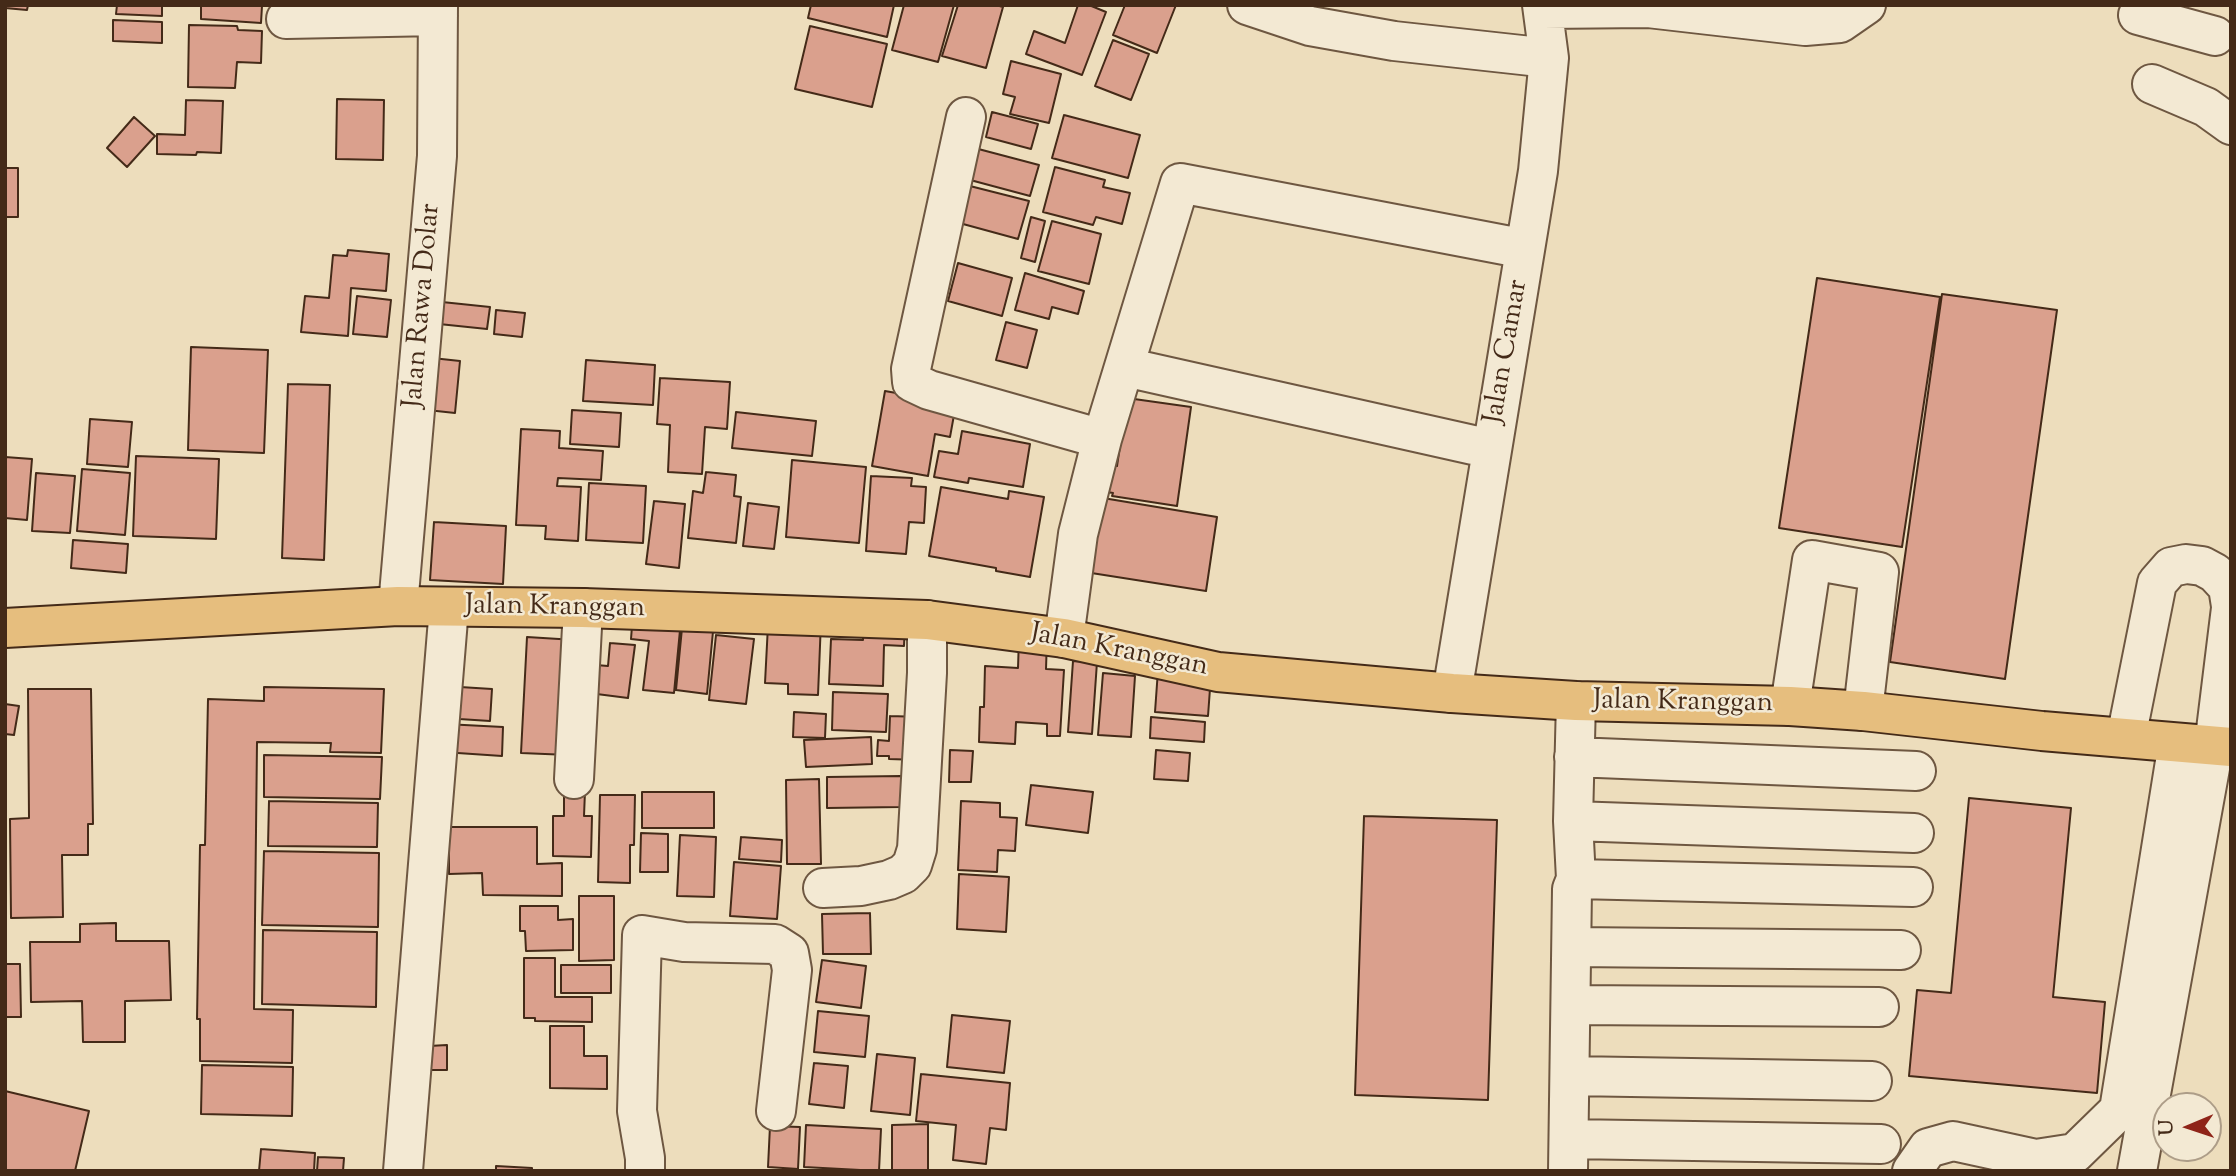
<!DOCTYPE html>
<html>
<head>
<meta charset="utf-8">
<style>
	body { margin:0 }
	#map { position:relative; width:2236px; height:1176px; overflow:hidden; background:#edddbc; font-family:"Sorts Mill Goudy",serif }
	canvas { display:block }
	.frame { position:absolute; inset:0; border:7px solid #442a18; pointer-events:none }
	.north { position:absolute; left:2152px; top:1092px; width:70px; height:70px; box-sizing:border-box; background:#f3e9d3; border:2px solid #ad9d88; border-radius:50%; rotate:268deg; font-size:19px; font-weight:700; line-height:28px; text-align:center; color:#442a18 }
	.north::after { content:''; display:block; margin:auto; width:24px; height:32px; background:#8f2418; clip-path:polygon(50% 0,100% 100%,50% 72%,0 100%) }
</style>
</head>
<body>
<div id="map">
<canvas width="2236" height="1176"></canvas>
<div class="frame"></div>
<div class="north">U</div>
</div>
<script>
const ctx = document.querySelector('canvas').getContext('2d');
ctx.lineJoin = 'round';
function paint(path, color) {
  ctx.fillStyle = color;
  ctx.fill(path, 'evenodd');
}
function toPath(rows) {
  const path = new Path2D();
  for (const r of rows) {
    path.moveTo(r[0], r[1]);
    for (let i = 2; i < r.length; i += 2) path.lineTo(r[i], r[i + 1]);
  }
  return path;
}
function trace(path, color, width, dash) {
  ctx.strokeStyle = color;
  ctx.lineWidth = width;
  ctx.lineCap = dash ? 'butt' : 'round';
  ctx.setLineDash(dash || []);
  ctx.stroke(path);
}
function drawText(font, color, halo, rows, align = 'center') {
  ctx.font = font + ' "Sorts Mill Goudy",serif';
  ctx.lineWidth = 5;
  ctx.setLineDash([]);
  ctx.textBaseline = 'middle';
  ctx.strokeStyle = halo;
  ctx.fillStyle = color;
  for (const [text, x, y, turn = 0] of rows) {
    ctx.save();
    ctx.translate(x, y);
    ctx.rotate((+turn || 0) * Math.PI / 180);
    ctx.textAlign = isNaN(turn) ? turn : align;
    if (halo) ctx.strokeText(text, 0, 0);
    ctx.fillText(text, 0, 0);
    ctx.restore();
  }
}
const building = toPath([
	[5,5,28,5,27,10,5,8,5,5],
	[117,5,162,5,162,16,116,14,117,5],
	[201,5,262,6,261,23,201,19,201,5],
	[811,5,894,5,887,37,808,18,811,5],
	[904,5,954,5,938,62,892,50,904,5],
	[958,5,996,5,1003,7,986,68,942,56,958,5],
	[1078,5,1089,5,1106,12,1082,75,1026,54,1034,31,1065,43,1078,5],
	[1125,5,1176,5,1157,53,1113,35,1125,5],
	[113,20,162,22,162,43,113,41,113,20],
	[189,25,237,26,238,30,262,31,261,63,237,62,235,88,188,87,189,25],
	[810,26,887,44,872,107,795,89,810,26],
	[1113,40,1149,54,1131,100,1095,86,1113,40],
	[1011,61,1061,74,1049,123,1010,114,1015,97,1003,94,1011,61],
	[337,99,384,100,383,160,336,159,337,99],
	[186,100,223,101,221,153,197,152,196,155,157,154,157,134,185,135,186,100],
	[992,112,1038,124,1031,149,986,137,992,112],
	[1064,115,1140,135,1128,178,1052,158,1064,115],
	[134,117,155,136,127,167,107,148,134,117],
	[967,146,1039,165,1030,196,959,177,967,146],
	[1055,167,1105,180,1103,187,1130,193,1122,224,1096,217,1093,225,1043,212,1055,167],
	[5,168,18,168,18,217,5,217,5,168],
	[962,184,1029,201,1018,239,952,221,962,184],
	[1031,217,1045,221,1035,262,1021,258,1031,217],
	[1052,221,1101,234,1089,284,1038,271,1052,221],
	[348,250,389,254,386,291,351,288,348,336,301,332,305,296,329,298,333,255,347,256,348,250],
	[958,263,1012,278,1002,316,948,301,958,263],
	[1025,273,1084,291,1078,314,1052,307,1049,319,1015,310,1025,273],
	[1817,278,1940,297,1902,547,1779,528,1817,278],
	[1942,294,2057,310,2005,679,1890,662,1942,294],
	[357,296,391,300,387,337,353,334,357,296],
	[442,302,490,307,487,329,439,324,442,302],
	[496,310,525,313,522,337,494,334,496,310],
	[1006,322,1037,330,1027,368,996,360,1006,322],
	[191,347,268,350,264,453,188,450,191,347],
	[423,357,460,361,455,413,418,409,423,357],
	[586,360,655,365,653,405,583,401,586,360],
	[660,378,730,382,727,429,705,427,702,474,668,472,670,425,657,424,660,378],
	[288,384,330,385,324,560,282,558,288,384],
	[885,391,941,401,954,415,950,437,935,434,928,476,872,466,885,391],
	[1127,398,1191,407,1177,506,1112,496,1113,493,1095,490,1099,463,1117,466,1127,398],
	[572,410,621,413,619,447,570,444,572,410],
	[736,412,816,421,812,456,732,448,736,412],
	[90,419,132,422,128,467,87,464,90,419],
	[521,429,560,431,559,448,603,451,601,480,558,478,557,486,581,487,578,541,545,539,546,526,516,525,521,429],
	[962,431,1030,444,1023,487,969,478,968,483,934,477,939,451,958,454,962,431],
	[136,456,219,459,216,539,133,536,136,456],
	[5,457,32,459,27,520,5,518,5,457],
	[792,460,866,467,859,543,786,537,792,460],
	[82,469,130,473,125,535,77,531,82,469],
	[706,472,736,475,734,496,741,497,736,543,688,538,693,491,703,493,706,472],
	[36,473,75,476,70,533,32,531,36,473],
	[871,476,912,478,911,486,926,487,924,523,909,522,906,554,866,551,871,476],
	[589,483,646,486,643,543,586,540,589,483],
	[941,487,1008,499,1009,491,1044,497,1030,577,996,571,996,568,929,556,941,487],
	[1097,497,1217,517,1206,591,1085,572,1097,497],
	[654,501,685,504,679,568,646,564,654,501],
	[748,503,779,507,774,549,743,546,748,503],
	[434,522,506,526,503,584,430,580,434,522],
	[73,540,128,544,126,573,71,568,73,540],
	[633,613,680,630,674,693,643,690,649,641,631,639,633,613],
	[683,618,714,621,707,694,676,690,683,618],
	[864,620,905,621,904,646,884,645,883,686,829,684,831,639,863,640,864,620],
	[821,621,818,695,788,694,788,684,765,683,768,625,821,621],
	[716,635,754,639,746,704,709,700,716,635],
	[527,637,575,640,569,755,521,753,527,637],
	[1019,637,1047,638,1046,669,1064,670,1060,736,1047,736,1047,724,1016,722,1015,744,979,742,980,707,984,707,985,666,1018,668,1019,637],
	[610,643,635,645,628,698,581,692,584,664,608,666,610,643],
	[1073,661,1097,662,1092,734,1068,732,1073,661],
	[1158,670,1211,675,1208,716,1155,712,1158,670],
	[1103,673,1135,676,1131,737,1098,735,1103,673],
	[264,687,384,689,381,753,330,752,331,743,257,742,254,1009,293,1010,292,1063,200,1061,200,1019,197,1019,200,845,205,845,208,699,264,701,264,687],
	[460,687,492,689,490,721,459,719,460,687],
	[28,689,91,689,93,824,88,824,88,855,62,855,63,917,11,918,10,819,29,818,28,689],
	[833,692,888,694,886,732,832,730,833,692],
	[5,704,19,706,14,735,5,734,5,704],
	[794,712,826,714,825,738,793,737,794,712],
	[890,716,921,717,919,760,889,759,889,756,877,756,878,740,889,741,890,716],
	[1151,717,1205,722,1204,742,1150,738,1151,717],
	[445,724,503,727,502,756,443,752,445,724],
	[871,737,872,764,806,767,804,740,871,737],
	[950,750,973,751,971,782,949,782,950,750],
	[1156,750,1190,753,1188,781,1154,779,1156,750],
	[264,755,382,757,380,799,264,797,264,755],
	[901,776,901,807,827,808,827,777,901,776],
	[819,779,821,864,787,864,786,780,819,779],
	[1031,785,1093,792,1088,833,1026,825,1031,785],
	[564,790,585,791,584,816,592,816,591,857,553,856,553,816,564,816,564,790],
	[642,792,714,792,714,828,642,828,642,792],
	[600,795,635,795,634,845,630,845,630,883,598,882,600,795],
	[1969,798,2071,808,2053,997,2105,1002,2097,1093,1909,1076,1917,990,1951,993,1969,798],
	[269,801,378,803,377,847,268,846,269,801],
	[961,801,1000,803,1000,817,1017,818,1015,851,998,850,997,872,958,870,961,801],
	[1364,816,1497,820,1488,1100,1355,1095,1364,816],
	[449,827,537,827,537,864,562,863,562,896,483,895,482,873,449,874,449,827],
	[641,833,668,834,668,872,640,872,641,833],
	[680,835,716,837,714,897,677,896,680,835],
	[741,837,782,840,781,862,739,859,741,837],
	[264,851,379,853,378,927,262,925,264,851],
	[734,862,781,866,777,919,730,916,734,862],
	[959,874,1009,877,1006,932,957,929,959,874],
	[579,896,614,896,614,960,579,961,579,896],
	[520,906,558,906,558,920,573,919,573,950,526,951,525,931,520,931,520,906],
	[870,913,871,954,823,954,822,914,870,913],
	[116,923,116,941,169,941,171,1000,125,1001,125,1042,83,1042,82,1001,31,1002,30,942,80,942,80,924,116,923],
	[263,930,377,932,376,1007,262,1004,263,930],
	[524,958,555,958,555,997,592,997,592,1022,535,1021,535,1018,524,1018,524,958],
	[822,960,866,966,861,1008,816,1002,822,960],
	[5,964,20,964,21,1017,5,1017,5,964],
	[561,965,611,965,611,993,561,993,561,965],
	[818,1011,869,1016,865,1057,814,1052,818,1011],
	[952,1015,1010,1021,1004,1073,947,1067,952,1015],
	[550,1026,584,1026,584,1056,607,1056,607,1089,550,1088,550,1026],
	[447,1045,447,1070,429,1070,429,1046,447,1045],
	[877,1054,915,1058,910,1115,871,1111,877,1054],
	[814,1063,848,1066,844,1108,809,1104,814,1063],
	[202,1065,293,1067,292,1116,201,1114,202,1065],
	[921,1074,1010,1083,1006,1130,990,1128,986,1164,953,1160,956,1125,916,1121,921,1074],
	[5,1091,89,1111,75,1171,5,1171,5,1091],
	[928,1124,928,1170,892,1170,892,1125,928,1124],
	[806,1125,881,1129,879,1171,804,1167,806,1125],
	[770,1126,800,1127,798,1169,768,1167,770,1126],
	[261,1149,315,1153,314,1171,259,1171,261,1149],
	[318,1157,344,1158,343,1171,317,1171,318,1157],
	[496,1166,532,1168,532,1171,496,1171,496,1166]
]);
paint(building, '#daa08d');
trace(building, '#442a18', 2);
const minor = toPath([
	[1247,5,1310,26,1394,41,1549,58],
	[1543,9,1648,8,1805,26,1840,23,1866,5],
	[2138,15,2215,36],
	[286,19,438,16],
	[2152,84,2206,107,2231,125],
	[966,117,911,369,912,382,929,390,1102,439],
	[1125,367,1473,445],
	[398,606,437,156,438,5],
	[1064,638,1078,534,1102,439,1180,183,1515,247],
	[1452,693,1538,171,1549,58,1542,5],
	[1790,706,1812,560,1879,572,1863,711],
	[2126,738,2157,583,2171,567,2186,564,2202,566,2215,573,2228,587,2231,606],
	[1574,757,1916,771],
	[574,779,583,608],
	[1573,821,1914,833],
	[1576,879,1913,887],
	[823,888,861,886,889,880,903,874,912,865,917,849,927,673,927,620],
	[1572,947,1901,950],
	[1572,1005,1879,1007],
	[1571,1076,1872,1081],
	[1569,1139,1881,1144],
	[403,1171,449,607],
	[645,1171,645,1158,637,1111,642,935,684,942,775,944,789,953,792,970,776,1111],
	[1568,1171,1572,889,1576,879,1573,821,1576,701],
	[1912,1171,1928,1148,1953,1141,2036,1159,2075,1153,2119,1110,2178,743],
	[2137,1171,2214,746,2231,608]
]);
const major = toPath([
	[5,628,398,606,583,608,927,620,1064,638,1218,672,1452,693,1576,701,1790,706,1863,711,2042,731,2231,747]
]);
trace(minor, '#6e5741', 42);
trace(major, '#442a18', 42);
trace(minor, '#f3e9d3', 38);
trace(major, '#e6be7e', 38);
drawText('28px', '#442a18', '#f3e9d3', [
	["Jalan Rawa Dolar",424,306,-85],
	["Jalan Camar",1508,352,-80],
	["Jalan Kranggan",555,609,1],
	["Jalan Kranggan",1119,652,11],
	["Jalan Kranggan",1683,704,1]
]);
</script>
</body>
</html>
